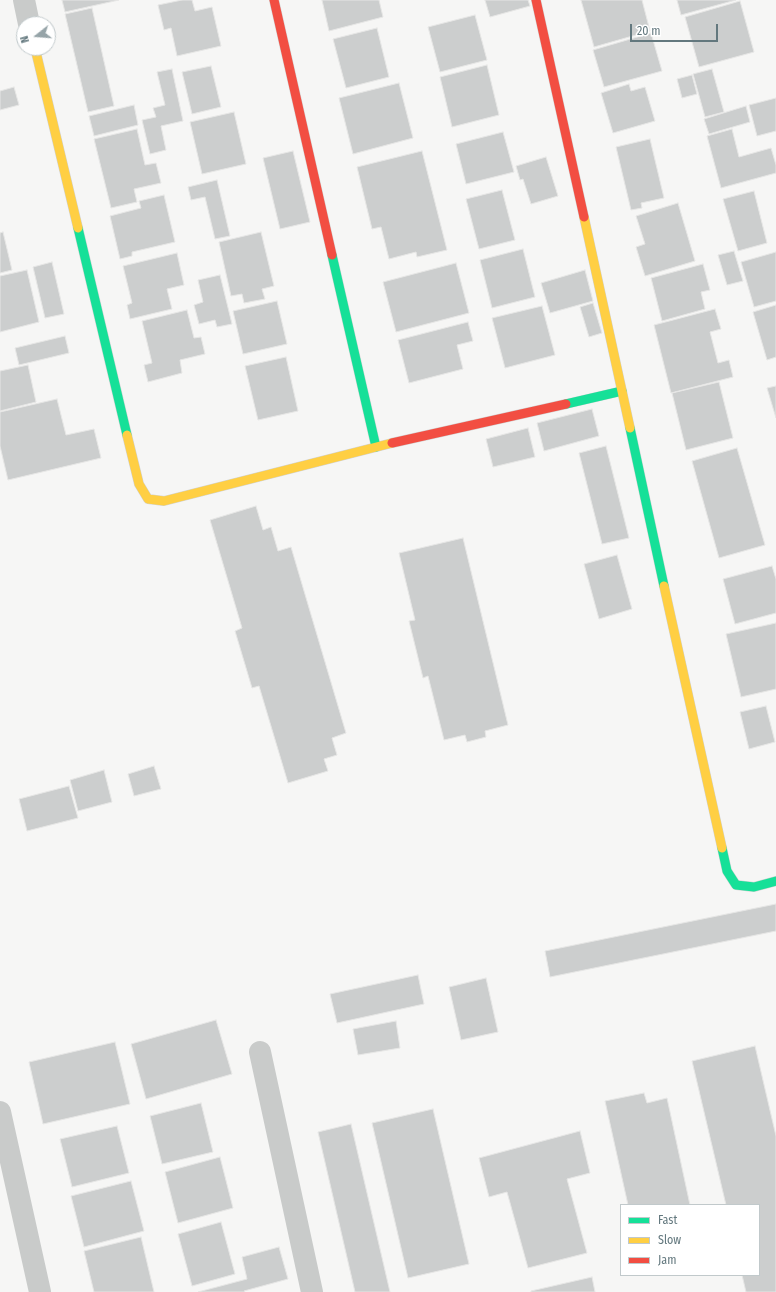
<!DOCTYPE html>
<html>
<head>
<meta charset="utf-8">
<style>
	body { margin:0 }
	#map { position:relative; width:776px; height:1292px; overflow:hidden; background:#f6f6f5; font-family:"Fira Sans Condensed",sans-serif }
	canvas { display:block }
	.legend { position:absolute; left:620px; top:1204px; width:140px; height:72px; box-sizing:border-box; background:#fff; border:1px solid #c1c9cb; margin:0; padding:5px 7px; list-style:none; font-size:12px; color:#63787e }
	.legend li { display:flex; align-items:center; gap:8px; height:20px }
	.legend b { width:20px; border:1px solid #c1c9cb }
	.north { position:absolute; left:16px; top:16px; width:40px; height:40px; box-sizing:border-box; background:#fff; border:1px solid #c1c9cb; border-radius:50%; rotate:253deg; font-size:11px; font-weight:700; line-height:16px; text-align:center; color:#63787e }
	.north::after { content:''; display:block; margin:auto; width:14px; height:18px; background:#96a4a8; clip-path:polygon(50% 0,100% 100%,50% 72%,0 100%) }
	.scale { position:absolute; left:630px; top:24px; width:88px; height:18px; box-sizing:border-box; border:2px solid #63787e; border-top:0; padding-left:5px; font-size:12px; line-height:14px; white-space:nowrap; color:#63787e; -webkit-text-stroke:3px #fff; paint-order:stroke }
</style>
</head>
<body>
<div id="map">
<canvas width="776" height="1292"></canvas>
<ul class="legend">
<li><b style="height:5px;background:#16e098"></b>Fast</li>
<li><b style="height:5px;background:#ffcf43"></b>Slow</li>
<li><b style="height:5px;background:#f24e42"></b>Jam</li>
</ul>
<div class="north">N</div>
<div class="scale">20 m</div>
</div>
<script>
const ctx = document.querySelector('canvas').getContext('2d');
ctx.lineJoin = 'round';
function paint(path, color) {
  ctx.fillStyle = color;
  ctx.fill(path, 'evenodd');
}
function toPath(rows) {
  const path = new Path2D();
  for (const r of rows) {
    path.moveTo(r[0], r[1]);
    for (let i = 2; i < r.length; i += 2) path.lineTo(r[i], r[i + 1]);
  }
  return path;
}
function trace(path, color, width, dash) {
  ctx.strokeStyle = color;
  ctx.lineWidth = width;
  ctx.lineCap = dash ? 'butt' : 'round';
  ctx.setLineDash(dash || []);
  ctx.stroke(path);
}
const building = toPath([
	[62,0,119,0,65,12,62,0],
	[182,0,192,0,195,11,212,7,221,46,177,56,171,28,164,30,158,5,182,0],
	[322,0,379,0,383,17,329,31,322,0],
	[485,0,528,0,530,6,490,17,485,0],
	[581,0,642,0,650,31,594,47,581,0],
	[677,0,736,0,681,15,677,0],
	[740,1,754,52,699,67,685,17,740,1],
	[92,8,114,106,88,112,65,14,92,8],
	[475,15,487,60,440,72,428,27,475,15],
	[377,28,389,77,346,88,333,39,377,28],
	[651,33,662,71,604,87,593,50,651,33],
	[487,65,499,115,452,127,440,77,487,65],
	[211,66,221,107,192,114,182,72,211,66],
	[172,69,183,121,161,126,166,150,150,154,142,120,156,117,153,108,165,105,157,72,172,69],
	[712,69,724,112,705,117,693,74,712,69],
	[692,75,697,94,682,98,677,79,692,75],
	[399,83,413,138,353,154,339,98,399,83],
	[629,84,631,91,645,87,655,121,613,133,601,93,629,84],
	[14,87,19,105,0,110,0,91,14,87],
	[776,98,776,131,757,136,749,105,776,98],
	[134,105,138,125,94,136,89,116,134,105],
	[746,106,750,122,709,134,704,119,746,106],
	[234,112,246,164,202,174,190,122,234,112],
	[137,129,145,165,156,163,161,183,134,189,137,202,111,208,94,139,137,129],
	[732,129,739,157,771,148,776,165,776,173,721,188,707,136,732,129],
	[503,132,514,172,466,184,456,144,503,132],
	[650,139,664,198,641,203,642,208,631,210,616,147,650,139],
	[293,151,310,222,280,229,263,158,293,151],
	[422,151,447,250,417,257,416,252,389,259,381,227,372,229,357,167,422,151],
	[546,157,558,196,531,204,523,179,520,180,516,166,546,157],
	[217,180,230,236,215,239,205,197,191,200,188,187,217,180],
	[502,190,515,240,479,249,466,199,502,190],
	[754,191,767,243,738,251,723,199,754,191],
	[164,195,175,242,132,252,132,256,120,259,110,216,141,208,139,201,164,195],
	[678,203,695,261,645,276,636,247,645,244,636,216,678,203],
	[3,232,12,270,0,273,0,233,3,232],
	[261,232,274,286,262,289,265,299,244,303,242,294,231,296,219,242,261,232],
	[523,249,535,297,492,308,480,260,523,249],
	[734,251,743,281,727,285,718,255,734,251],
	[776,252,776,301,754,307,741,262,776,252],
	[177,253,184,285,167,289,172,309,130,319,127,305,132,303,123,266,177,253],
	[52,262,64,314,45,318,33,267,52,262],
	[456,263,469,313,396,332,383,282,456,263],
	[703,264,710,290,701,292,705,309,662,321,651,278,703,264],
	[27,270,39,322,0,332,0,276,27,270],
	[585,270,593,301,550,313,541,283,585,270],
	[220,275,232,324,217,327,215,320,199,324,194,305,203,302,198,280,220,275],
	[277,301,287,344,243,354,233,311,277,301],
	[593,303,602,333,589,337,580,307,593,303],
	[776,305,776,357,767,360,753,312,776,305],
	[542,306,555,355,505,368,492,318,542,306],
	[715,309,721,329,710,332,718,363,729,360,733,377,671,393,654,325,715,309],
	[187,310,194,338,201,337,205,354,180,360,182,373,148,382,144,365,152,363,142,321,187,310],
	[468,322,473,341,457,345,463,369,409,383,398,340,468,322],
	[65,336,69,353,19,365,15,348,65,336],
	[286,357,298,411,258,420,245,366,286,357],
	[28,365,36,402,0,411,0,371,28,365],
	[719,382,733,438,686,450,672,393,719,382],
	[776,386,776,418,767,388,776,386],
	[57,399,66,435,94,429,101,458,8,480,0,446,0,412,57,399],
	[592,409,599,436,544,451,537,423,592,409],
	[528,428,535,457,493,467,486,439,528,428],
	[606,446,629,538,602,544,579,453,606,446],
	[737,448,765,545,719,558,692,461,737,448],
	[256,506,263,530,271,527,278,551,291,547,346,733,332,738,337,755,324,759,328,771,288,783,259,686,252,688,235,631,242,628,210,520,256,506],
	[463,538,508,725,485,731,486,737,467,742,465,735,444,740,428,676,423,678,409,621,415,620,399,553,463,538],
	[617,555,632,609,599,619,584,564,617,555],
	[772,566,776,579,776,613,735,624,723,579,772,566],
	[776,623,776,689,741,697,726,634,776,623],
	[766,706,775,742,749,749,740,712,766,706],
	[154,766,161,789,134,796,128,774,154,766],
	[104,770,112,802,78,811,70,780,104,770],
	[69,786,78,818,27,831,19,799,69,786],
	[776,904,776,931,550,977,545,951,776,904],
	[418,975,424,1004,337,1023,330,994,418,975],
	[486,978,498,1032,461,1040,449,987,486,978],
	[216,1020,232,1074,146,1099,131,1044,216,1020],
	[396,1021,400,1048,358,1055,353,1029,396,1021],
	[115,1042,130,1104,43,1124,29,1062,115,1042],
	[755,1046,776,1136,776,1292,746,1292,742,1275,759,1275,759,1205,726,1205,692,1061,755,1046],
	[644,1093,647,1103,667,1098,690,1205,628,1205,605,1101,644,1093],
	[201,1103,213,1152,162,1164,150,1116,201,1103],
	[433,1109,469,1264,408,1278,372,1123,433,1109],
	[351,1124,390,1292,355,1292,318,1132,351,1124],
	[117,1126,129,1173,72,1187,60,1139,117,1126],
	[580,1131,590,1173,567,1179,587,1253,528,1268,507,1192,489,1197,479,1158,580,1131],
	[220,1157,233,1208,178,1223,165,1172,220,1157],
	[131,1181,144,1231,84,1247,71,1196,131,1181],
	[221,1222,235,1274,192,1286,178,1234,221,1222],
	[141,1237,154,1292,94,1292,84,1251,141,1237],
	[279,1247,288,1279,244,1291,245,1292,198,1292,247,1279,242,1257,279,1247],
	[592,1277,595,1292,531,1292,531,1291,592,1277]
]);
paint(building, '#cccece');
trace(building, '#e6e6e5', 1);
const fast = toPath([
	[78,228,127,435],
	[332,255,376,447],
	[566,404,622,391],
	[630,428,664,586],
	[722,848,727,871,736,885,754,887,776,881]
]);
const slow = toPath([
	[35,48,78,228],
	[584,217,630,428],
	[127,435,139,484,148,499,164,501,392,443],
	[664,586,722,848]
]);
const jam = toPath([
	[274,0,332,255],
	[536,0,584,217],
	[392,443,566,404]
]);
trace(fast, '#d1d2d2', 10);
trace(slow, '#d1d2d2', 10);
trace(jam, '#d1d2d2', 10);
trace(toPath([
	[24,0,29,24],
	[260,1052,312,1292],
	[0,1112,40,1292]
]), '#c9cbca', 22);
trace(fast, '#16e098', 9);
trace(slow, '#ffcf43', 9);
trace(jam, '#f24e42', 9);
</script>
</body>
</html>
